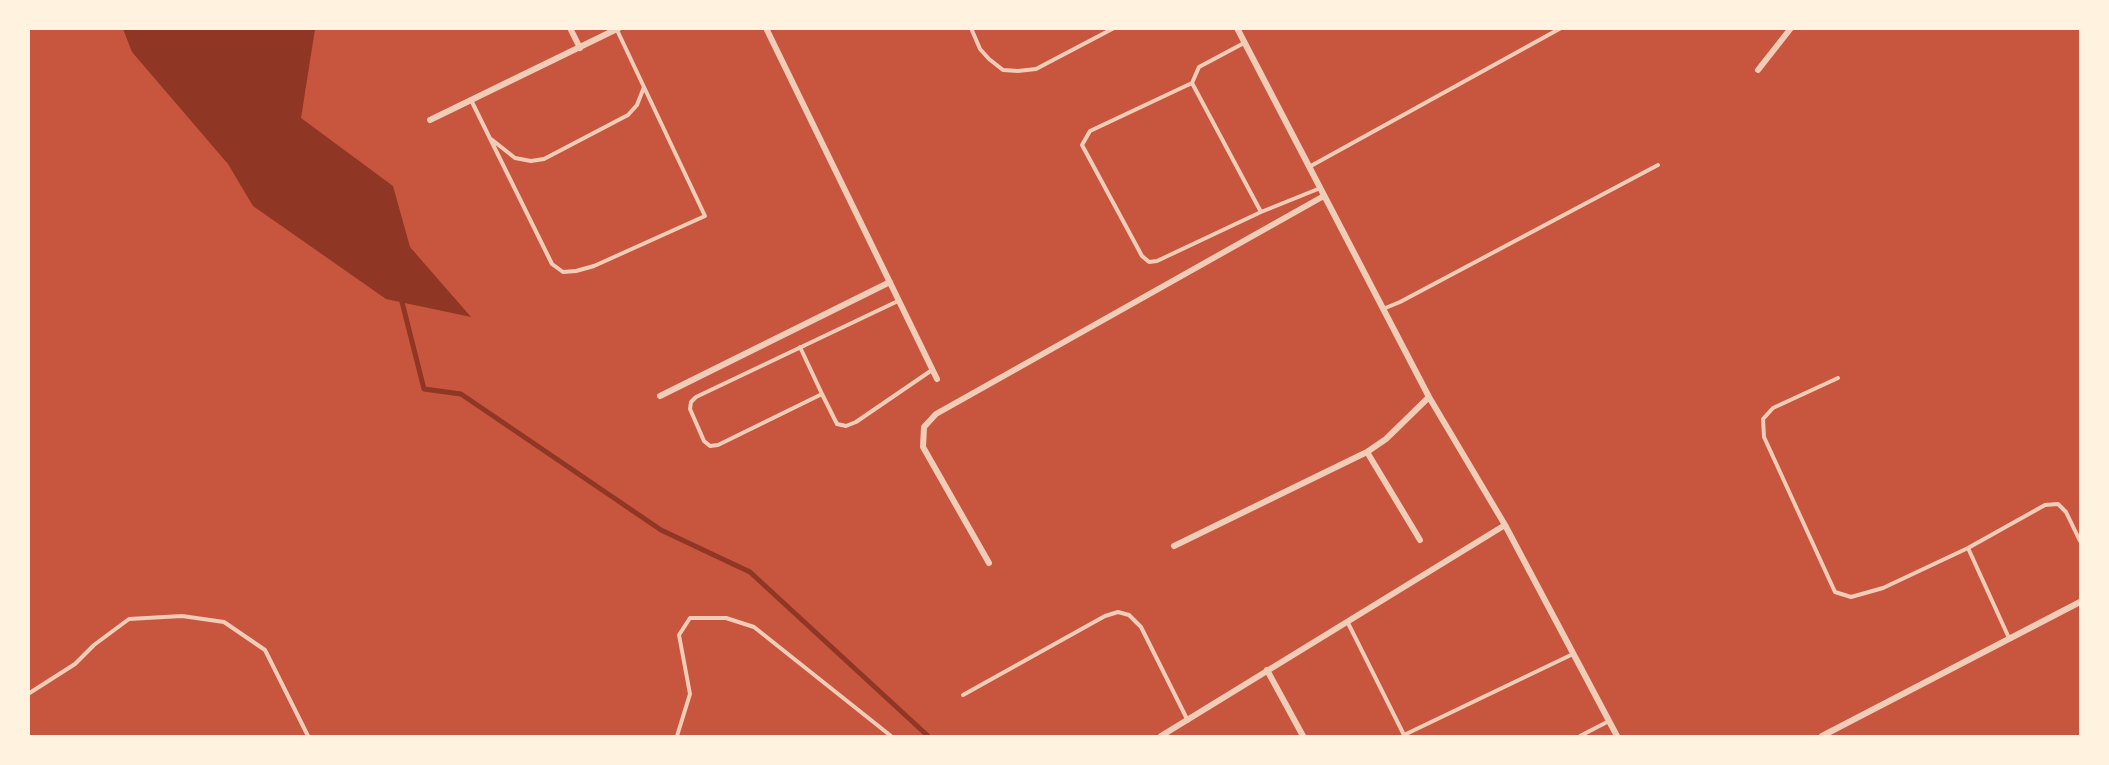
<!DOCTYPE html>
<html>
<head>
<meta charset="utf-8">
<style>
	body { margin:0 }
	#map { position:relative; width:2109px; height:765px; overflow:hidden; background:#c8553d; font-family:"IBM Plex Serif",serif }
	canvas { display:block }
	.frame { position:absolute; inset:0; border:30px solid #fff3e0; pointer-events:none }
</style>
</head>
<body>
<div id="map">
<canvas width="2109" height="765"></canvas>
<div class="frame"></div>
</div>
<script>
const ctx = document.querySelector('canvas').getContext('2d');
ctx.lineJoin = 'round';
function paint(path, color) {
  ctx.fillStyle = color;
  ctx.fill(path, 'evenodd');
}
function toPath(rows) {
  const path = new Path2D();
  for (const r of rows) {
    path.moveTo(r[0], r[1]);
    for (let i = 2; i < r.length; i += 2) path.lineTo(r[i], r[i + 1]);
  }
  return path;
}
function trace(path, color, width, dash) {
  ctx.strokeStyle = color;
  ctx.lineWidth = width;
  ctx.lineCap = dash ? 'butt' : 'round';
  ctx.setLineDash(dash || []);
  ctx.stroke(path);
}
paint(toPath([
	[123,29,315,29,301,118,393,186,410,247,471,317,386,299,253,206,228,164,132,52]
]), '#8f3625');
trace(toPath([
	[402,302,424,389,461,394,661,530,750,572,928,736]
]), '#8f3625', 5);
trace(toPath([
	[971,28,980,49,989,59,1003,70,1018,71,1036,69,1114,28],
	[1244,43,1199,67,1192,83,1090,131,1082,145,1142,256,1149,262,1157,261,1261,212],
	[1192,83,1261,212,1318,189],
	[471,100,552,264,563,272,576,271,594,266,705,216,617,30],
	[491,139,515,158,531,161,544,159,628,115,637,105,644,87],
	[1309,167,1561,28],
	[898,301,696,397,691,402,690,409,704,441,710,446,718,445,822,394,837,424,846,426,856,422,932,370],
	[1383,309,1400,302,1658,165],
	[800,347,822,394],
	[1838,378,1773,408,1763,419,1764,437,1835,592,1851,597,1883,588,1968,548,2045,505,2058,504,2066,512,2080,541],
	[1968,548,2009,638],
	[1348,623,1404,735],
	[28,694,75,664,94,645,129,619,182,616,224,622,265,650,308,736],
	[963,695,1105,616,1118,612,1129,615,1141,627,1188,721],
	[1404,735,1573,654],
	[677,736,690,694,679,635,690,618,726,618,754,627,891,736],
	[1580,736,1609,721]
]), '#f1ccb7', 4);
trace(toPath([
	[570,28,580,48],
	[766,28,937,379],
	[1237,28,1429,397,1505,525,1617,736],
	[1758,70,1791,28],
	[430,120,619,28],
	[660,396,890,282],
	[1367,452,1420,540],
	[1174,546,1367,452,1386,439,1429,397],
	[989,563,923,447,924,427,936,414,1322,197],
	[1267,670,1303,736],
	[1161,736,1505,525],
	[1822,736,2080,602]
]), '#f1ccb7', 6);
</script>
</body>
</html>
